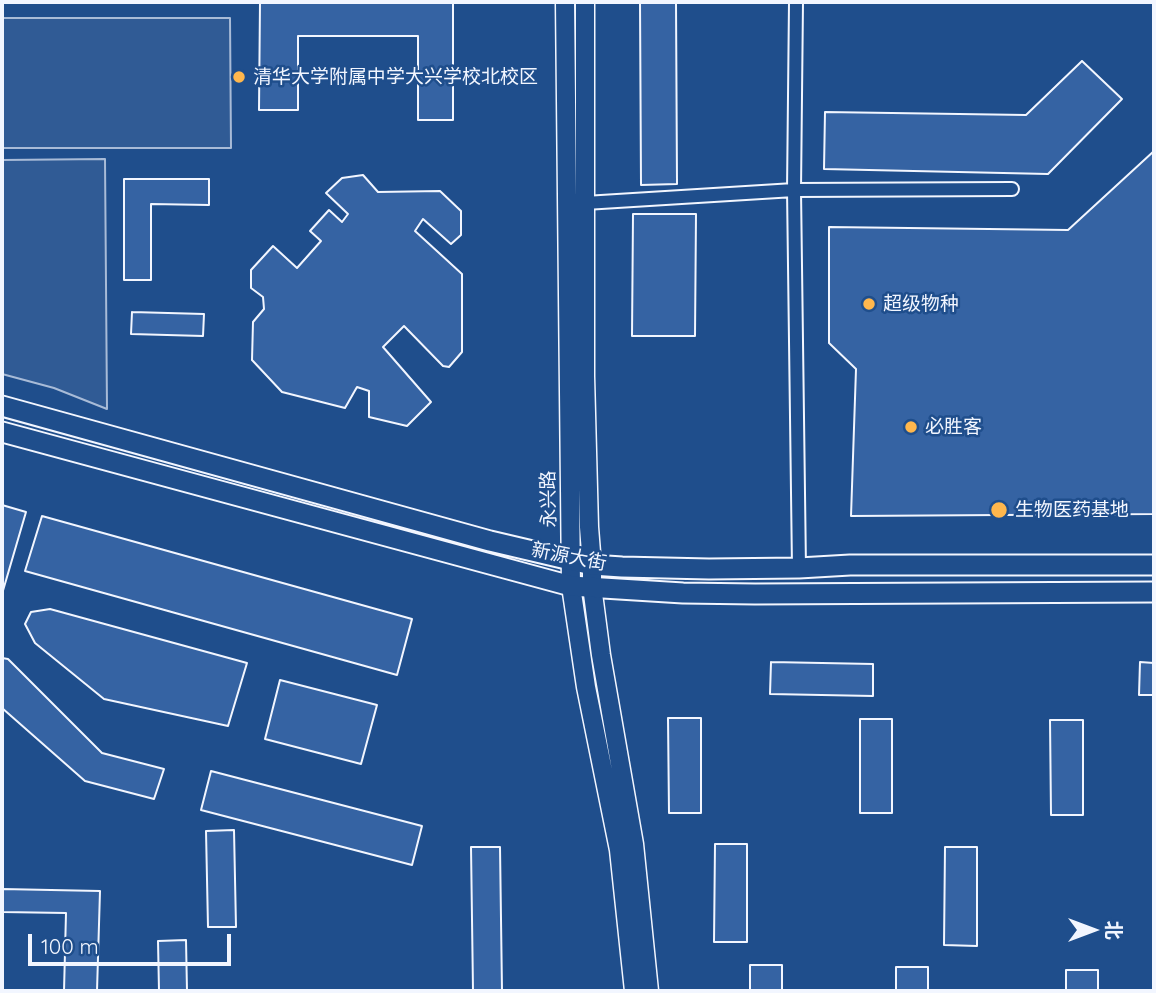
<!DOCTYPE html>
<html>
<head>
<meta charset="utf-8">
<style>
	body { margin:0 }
	#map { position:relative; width:1156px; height:993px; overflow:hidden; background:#1f4e8c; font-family:Quicksand,"Noto Sans SC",sans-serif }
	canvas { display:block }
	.frame { position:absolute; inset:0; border:4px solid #f2f6ff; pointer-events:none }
	.north { position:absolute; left:1058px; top:895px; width:70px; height:70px; -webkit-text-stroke:5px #1f4e8c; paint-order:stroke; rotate:90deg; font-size:19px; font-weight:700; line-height:28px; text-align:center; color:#f2f6ff }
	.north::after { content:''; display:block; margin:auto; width:24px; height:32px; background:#f2f6ff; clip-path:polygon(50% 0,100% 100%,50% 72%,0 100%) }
	.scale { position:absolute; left:28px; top:934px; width:203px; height:32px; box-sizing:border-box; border:4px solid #f2f6ff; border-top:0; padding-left:9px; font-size:21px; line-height:24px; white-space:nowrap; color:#f2f6ff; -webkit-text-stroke:5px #1f4e8c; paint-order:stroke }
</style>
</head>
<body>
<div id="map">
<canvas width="1156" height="993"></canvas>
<div class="frame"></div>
<div class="north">北</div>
<div class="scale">100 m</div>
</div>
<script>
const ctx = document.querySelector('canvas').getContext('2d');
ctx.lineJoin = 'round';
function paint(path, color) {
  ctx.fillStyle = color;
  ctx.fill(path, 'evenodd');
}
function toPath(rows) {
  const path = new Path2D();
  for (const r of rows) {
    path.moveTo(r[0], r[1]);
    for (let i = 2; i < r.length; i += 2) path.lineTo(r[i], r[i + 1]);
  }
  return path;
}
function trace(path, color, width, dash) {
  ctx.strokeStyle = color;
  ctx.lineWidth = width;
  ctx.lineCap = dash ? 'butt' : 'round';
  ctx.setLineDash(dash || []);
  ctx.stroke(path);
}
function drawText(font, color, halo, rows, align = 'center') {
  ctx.font = font + ' Quicksand,"Noto Sans SC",sans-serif';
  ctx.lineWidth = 5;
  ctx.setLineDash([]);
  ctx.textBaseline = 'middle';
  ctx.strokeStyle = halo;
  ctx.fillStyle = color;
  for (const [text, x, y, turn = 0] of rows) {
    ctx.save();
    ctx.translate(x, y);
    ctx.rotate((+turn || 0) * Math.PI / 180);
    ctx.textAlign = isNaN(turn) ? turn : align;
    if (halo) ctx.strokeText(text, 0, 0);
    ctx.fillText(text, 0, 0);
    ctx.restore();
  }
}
const built = toPath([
	[2,18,230,18,231,148,2,148,2,18],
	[105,159,107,409,54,388,2,374,2,160,105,159]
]);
paint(built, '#305b95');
trace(built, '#a8bbd7', 2);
const building = toPath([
	[260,2,453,2,453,120,418,120,418,36,298,36,298,110,259,110,260,2],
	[640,2,676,2,677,184,641,185,640,2],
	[1082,61,1122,99,1048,174,824,169,825,112,1026,115,1082,61],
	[1154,151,1154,514,851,516,856,369,829,343,829,227,1068,230,1154,151],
	[363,175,378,192,440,191,461,211,461,235,451,244,423,219,415,231,462,274,462,352,449,367,443,366,404,326,383,347,431,402,407,426,369,417,369,391,357,387,345,408,282,392,252,360,253,322,264,309,263,297,251,288,251,270,273,246,297,268,321,241,310,231,329,210,342,222,348,214,326,193,342,178,363,175],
	[124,179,209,179,209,205,151,204,151,280,124,280,124,179],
	[633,214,696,214,695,336,632,336,633,214],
	[132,312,204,314,203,336,131,334,132,312],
	[2,505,26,512,2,594,2,505],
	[42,516,412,619,397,675,25,571,42,516],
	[50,609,247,663,228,726,104,699,35,643,25,624,31,612,50,609],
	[2,658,8,659,102,753,164,769,154,799,85,781,2,708,2,658],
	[771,662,873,664,873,696,770,694,771,662],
	[1140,662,1154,663,1154,695,1139,695,1140,662],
	[280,680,377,705,361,764,265,739,280,680],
	[668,718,701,718,701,813,669,813,668,718],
	[860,719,892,719,892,813,860,813,860,719],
	[1050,720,1083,720,1083,815,1051,815,1050,720],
	[211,771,422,826,412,865,201,810,211,771],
	[234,830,236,927,208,927,206,831,234,830],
	[715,844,747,844,747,942,714,942,715,844],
	[471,847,500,847,502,991,473,991,471,847],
	[945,847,977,847,977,946,944,945,945,847],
	[2,889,100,891,97,991,64,991,66,913,2,912,2,889],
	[186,940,187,991,159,991,158,941,186,940],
	[750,965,782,965,782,991,750,991,750,965],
	[896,967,928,967,928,991,896,991,896,967],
	[1066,970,1098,970,1098,991,1066,991,1066,970]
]);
paint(building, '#3563a3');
trace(building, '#f2f6ff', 2);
const minor = toPath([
	[796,2,794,190,799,568],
	[585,203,794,190,1012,189]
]);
const secondary = toPath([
	[565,2,571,586,586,687,619,850,634,991],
	[585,2,585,376,589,527,592,565,592,586,601,655,634,844,649,991]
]);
const primary = toPath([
	[2,406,490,541,592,565,622,567,709,569,799,568,850,565,1154,565],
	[2,432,571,586,683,593,755,594,1154,592]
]);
trace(minor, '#f2f6ff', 16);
trace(secondary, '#f2f6ff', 21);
trace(primary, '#f2f6ff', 23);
trace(minor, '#1f4e8c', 12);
trace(secondary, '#1f4e8c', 18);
trace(primary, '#1f4e8c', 19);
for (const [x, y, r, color] of [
	[239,77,7,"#ffb74d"],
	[869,304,7,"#ffb74d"],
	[911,427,7,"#ffb74d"],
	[999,510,9,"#ffb74d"]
]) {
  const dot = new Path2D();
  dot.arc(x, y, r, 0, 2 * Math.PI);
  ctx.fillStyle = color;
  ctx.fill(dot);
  trace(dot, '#1f4e8c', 2.5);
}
drawText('19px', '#f2f6ff', '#1f4e8c', [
	["清华大学附属中学大兴学校北校区",253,77],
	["超级物种",883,304],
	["必胜客",925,427],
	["生物医药基地",1015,510]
], 'left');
drawText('19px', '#f2f6ff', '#1f4e8c', [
	["永兴路",549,499,-91],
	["新源大街",569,557,11]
]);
</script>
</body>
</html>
